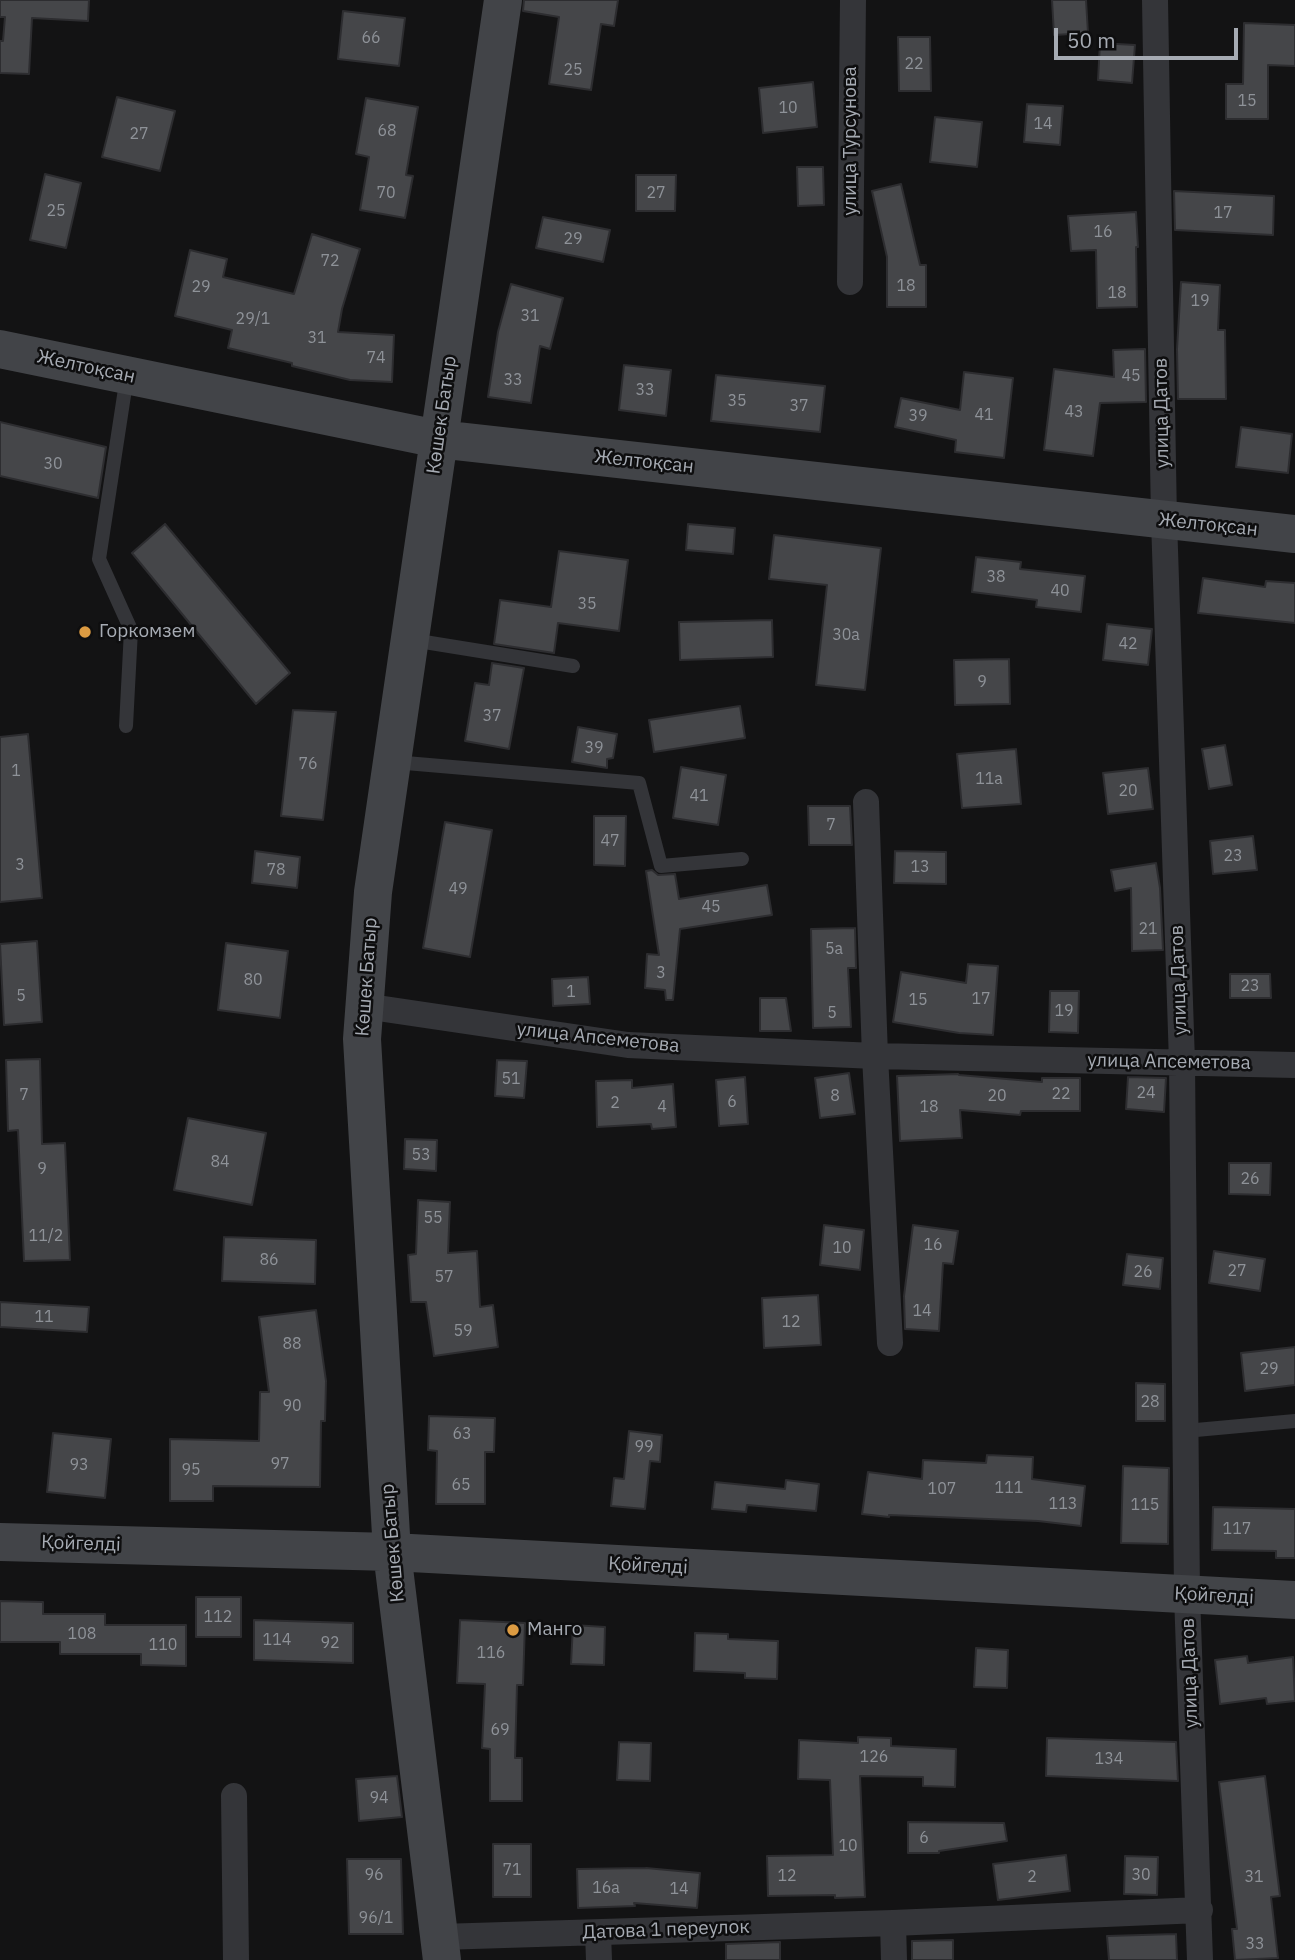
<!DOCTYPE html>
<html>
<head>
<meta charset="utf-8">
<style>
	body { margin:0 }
	#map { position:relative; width:1295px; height:1960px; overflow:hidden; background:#131314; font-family:"IBM Plex Sans",sans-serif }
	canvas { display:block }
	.scale { position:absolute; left:1054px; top:28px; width:184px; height:32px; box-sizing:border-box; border:4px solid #a6abb3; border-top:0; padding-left:9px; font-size:21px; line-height:24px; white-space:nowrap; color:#a6abb3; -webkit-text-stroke:5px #0e0e0f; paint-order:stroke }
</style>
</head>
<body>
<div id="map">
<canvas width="1295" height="1960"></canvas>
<div class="scale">50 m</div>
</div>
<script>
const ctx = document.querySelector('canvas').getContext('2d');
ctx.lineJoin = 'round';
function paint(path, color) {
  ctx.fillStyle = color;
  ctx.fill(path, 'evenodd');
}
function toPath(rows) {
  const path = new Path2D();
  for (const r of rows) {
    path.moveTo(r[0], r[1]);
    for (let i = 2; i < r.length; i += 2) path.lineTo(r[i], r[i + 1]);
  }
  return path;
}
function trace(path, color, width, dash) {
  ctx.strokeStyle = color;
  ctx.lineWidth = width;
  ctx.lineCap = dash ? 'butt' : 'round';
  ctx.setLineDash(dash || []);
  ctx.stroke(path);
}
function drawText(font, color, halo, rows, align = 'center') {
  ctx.font = font + ' "IBM Plex Sans",sans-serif';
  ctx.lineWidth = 5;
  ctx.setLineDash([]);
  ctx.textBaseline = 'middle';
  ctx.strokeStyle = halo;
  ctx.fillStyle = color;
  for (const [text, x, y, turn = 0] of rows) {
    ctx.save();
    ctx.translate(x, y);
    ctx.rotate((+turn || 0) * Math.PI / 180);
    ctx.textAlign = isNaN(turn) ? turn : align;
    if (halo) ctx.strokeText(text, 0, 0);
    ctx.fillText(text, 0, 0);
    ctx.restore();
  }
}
const building = toPath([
	[0,0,89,0,88,21,32,18,29,74,0,73,0,41,3,41,5,17,0,17,0,0],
	[524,0,618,0,614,26,601,24,591,90,549,84,559,17,523,11,524,0],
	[1052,0,1086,0,1088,33,1054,35,1052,0],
	[343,11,405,18,399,66,338,59,343,11],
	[1244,23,1295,25,1295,66,1268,65,1268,119,1226,119,1226,84,1243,84,1244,23],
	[898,37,930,37,931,91,899,91,898,37],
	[1100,43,1135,45,1132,83,1098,80,1100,43],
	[813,82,817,127,763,133,759,88,813,82],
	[117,97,175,111,160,171,102,157,117,97],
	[366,98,418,107,406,175,413,176,405,218,360,210,369,157,356,154,366,98],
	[1027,104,1063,106,1060,145,1024,142,1027,104],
	[935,117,982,122,977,167,930,162,935,117],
	[797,167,823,167,824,205,798,206,797,167],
	[45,174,81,183,66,248,30,240,45,174],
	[636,175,676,175,675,211,636,211,636,175],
	[901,184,920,265,926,265,926,307,887,307,887,257,872,191,901,184],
	[1174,191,1274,196,1273,235,1175,230,1174,191],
	[1136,212,1138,247,1136,247,1137,307,1097,308,1096,250,1071,251,1068,216,1136,212],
	[543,217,610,230,603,262,536,248,543,217],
	[312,234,360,249,342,309,338,332,394,335,392,382,350,380,292,366,292,363,228,348,232,330,175,316,190,250,227,259,223,277,294,294,312,234],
	[1181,282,1220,285,1218,330,1225,330,1226,399,1178,399,1177,349,1181,282],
	[511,284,563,298,550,349,540,346,531,403,488,397,498,332,511,284],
	[1145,349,1146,402,1100,403,1093,456,1044,450,1054,369,1114,377,1113,350,1145,349],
	[624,365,671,370,666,416,619,410,624,365],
	[964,372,1013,378,1004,458,955,452,956,440,895,427,901,398,960,410,964,372],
	[716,375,825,386,820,432,711,421,716,375],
	[0,422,106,447,98,498,0,476,0,422],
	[1241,427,1292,434,1288,473,1236,467,1241,427],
	[165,524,290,673,256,704,132,553,165,524],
	[688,524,735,528,733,554,686,550,688,524],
	[774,535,881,548,865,690,816,685,827,585,769,579,774,535],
	[559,551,628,560,619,631,558,623,554,653,494,644,500,600,551,607,559,551],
	[976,557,1021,562,1020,569,1085,576,1081,612,1036,607,1037,600,972,592,976,557],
	[1203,578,1265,587,1266,581,1295,583,1295,623,1198,613,1203,578],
	[772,620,773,657,680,660,679,622,772,620],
	[1107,624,1152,629,1148,665,1103,660,1107,624],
	[1009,659,1010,704,955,705,954,660,1009,659],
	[492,663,524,668,509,749,465,741,475,683,489,685,492,663],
	[740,706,745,738,654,752,649,720,740,706],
	[293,710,336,712,323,820,281,816,293,710],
	[578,727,617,734,613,758,607,759,607,768,572,762,578,727],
	[28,734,42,898,0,902,0,737,28,734],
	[1225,745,1232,785,1209,789,1202,749,1225,745],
	[1016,749,1021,804,962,808,957,754,1016,749],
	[681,767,726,775,718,825,673,818,681,767],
	[1148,768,1153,809,1108,814,1103,773,1148,768],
	[808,806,850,806,852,845,809,845,808,806],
	[594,816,626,816,625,866,594,865,594,816],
	[445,822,492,830,470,957,423,948,445,822],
	[1253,836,1257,870,1213,874,1210,841,1253,836],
	[255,851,300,857,297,888,252,883,255,851],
	[895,851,946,852,946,884,894,883,895,851],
	[1156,863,1160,888,1163,950,1132,951,1131,888,1115,891,1111,870,1156,863],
	[652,870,658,875,675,874,679,899,767,885,772,915,680,929,673,1000,666,1000,665,990,645,988,647,954,659,955,646,871,652,870],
	[855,928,856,968,848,968,851,1027,813,1028,811,929,855,928],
	[37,941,42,1022,4,1025,0,944,37,941],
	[226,943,288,951,280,1018,218,1010,226,943],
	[968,964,998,966,993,1035,959,1033,893,1022,901,972,966,983,968,964],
	[1230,974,1270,974,1271,998,1230,998,1230,974],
	[588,977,590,1004,553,1006,552,979,588,977],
	[1050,991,1079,991,1078,1033,1049,1032,1050,991],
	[760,998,786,998,791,1031,760,1031,760,998],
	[40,1059,42,1144,65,1143,70,1260,24,1261,18,1130,8,1131,6,1060,40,1059],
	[497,1060,527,1061,524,1098,495,1096,497,1060],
	[849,1073,855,1114,820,1118,815,1078,849,1073],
	[958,1074,959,1075,1042,1082,1042,1078,1080,1078,1080,1111,1021,1111,1020,1115,960,1110,962,1138,900,1141,897,1076,958,1074],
	[745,1077,748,1124,719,1126,716,1080,745,1077],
	[1128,1077,1166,1078,1164,1112,1126,1109,1128,1077],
	[632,1080,632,1088,673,1084,676,1127,652,1129,651,1124,597,1127,596,1081,632,1080],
	[188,1118,266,1133,252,1205,174,1190,188,1118],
	[405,1139,437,1140,436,1171,404,1169,405,1139],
	[1229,1163,1271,1163,1270,1195,1229,1194,1229,1163],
	[418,1200,450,1202,448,1253,477,1251,480,1307,493,1305,498,1347,434,1356,426,1302,411,1302,408,1255,416,1254,418,1200],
	[824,1225,864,1230,860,1270,820,1265,824,1225],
	[913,1225,958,1231,953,1264,943,1263,939,1331,905,1329,904,1296,913,1225],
	[224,1237,316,1240,315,1284,222,1281,224,1237],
	[1214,1251,1265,1259,1260,1291,1209,1283,1214,1251],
	[1127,1254,1163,1258,1160,1289,1123,1285,1127,1254],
	[818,1295,821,1345,764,1348,762,1298,818,1295],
	[0,1302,89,1307,87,1332,0,1327,0,1302],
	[316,1310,326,1381,325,1421,321,1421,320,1487,213,1486,213,1501,170,1501,170,1439,259,1441,260,1392,269,1392,259,1317,316,1310],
	[1295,1347,1295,1385,1245,1391,1241,1353,1295,1347],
	[1136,1383,1165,1384,1165,1421,1136,1421,1136,1383],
	[429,1416,495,1418,494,1452,485,1452,485,1504,436,1504,437,1451,428,1450,429,1416],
	[629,1431,662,1435,660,1462,650,1461,645,1509,611,1506,614,1478,624,1479,629,1431],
	[53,1433,111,1439,105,1498,47,1492,53,1433],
	[987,1455,1033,1457,1032,1479,1085,1486,1081,1526,1038,1521,889,1515,889,1517,862,1514,868,1472,922,1479,923,1460,986,1463,987,1455],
	[1123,1466,1169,1468,1168,1544,1121,1543,1123,1466],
	[786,1480,819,1484,816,1511,747,1505,746,1512,712,1509,715,1482,785,1489,786,1480],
	[1213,1507,1295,1509,1295,1558,1276,1558,1276,1551,1212,1550,1213,1507],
	[196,1597,241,1597,241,1637,196,1637,196,1597],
	[0,1601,43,1602,43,1614,105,1614,105,1625,186,1625,186,1666,141,1665,141,1654,60,1654,60,1642,0,1642,0,1601],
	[254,1620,353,1623,353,1663,254,1660,254,1620],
	[460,1620,525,1623,523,1685,517,1685,515,1758,522,1758,522,1801,490,1801,490,1749,482,1748,485,1684,457,1683,460,1620],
	[573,1625,605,1627,604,1665,571,1664,573,1625],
	[695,1633,728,1634,728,1639,778,1641,777,1679,745,1678,745,1673,694,1671,695,1633],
	[976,1648,1008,1650,1007,1688,974,1687,976,1648],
	[1247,1656,1248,1663,1293,1657,1295,1701,1267,1704,1266,1698,1220,1704,1215,1660,1247,1656],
	[858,1737,891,1738,891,1746,956,1749,955,1787,923,1786,923,1777,860,1776,865,1897,835,1898,835,1895,768,1896,767,1856,833,1855,830,1780,798,1779,799,1740,858,1743,858,1737],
	[1047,1738,1176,1742,1178,1781,1046,1776,1047,1738],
	[619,1742,651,1743,650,1781,617,1780,619,1742],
	[397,1776,402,1817,359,1821,356,1779,397,1776],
	[1265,1776,1280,1896,1271,1897,1278,1958,1235,1960,1232,1929,1237,1929,1219,1782,1265,1776],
	[908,1822,1004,1823,1007,1841,939,1851,939,1853,908,1853,908,1822],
	[493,1844,531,1844,531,1897,493,1897,493,1844],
	[1066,1855,1070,1891,998,1900,993,1864,1066,1855],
	[1125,1856,1158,1857,1157,1895,1124,1894,1125,1856],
	[347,1859,401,1859,403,1934,349,1934,347,1859],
	[646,1868,700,1873,697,1908,634,1903,635,1906,578,1908,577,1869,646,1868],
	[1176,1934,1177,1960,1109,1960,1107,1936,1176,1934],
	[953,1940,953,1960,912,1960,912,1941,953,1940],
	[780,1942,780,1960,726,1960,726,1944,780,1942]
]);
paint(building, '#454649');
trace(building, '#2d2d30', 2);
trace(toPath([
	[412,640,573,666],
	[126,726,131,630,99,559,127,376],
	[394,762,639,783,661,866,742,859],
	[1185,1431,1295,1421]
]), '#343539', 14);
trace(toPath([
	[1155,0,1164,520,1182,1062,1187,1595,1200,1960],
	[850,282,853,0],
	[866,802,875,1056,890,1343],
	[364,1006,628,1045,875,1056,1295,1065],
	[234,1796,236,1960],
	[893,1923,894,1960],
	[598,1933,599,1960],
	[440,1937,893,1923,1200,1910]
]), '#343539', 26);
trace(toPath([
	[0,349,438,439,1295,534],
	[0,1542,392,1552,1295,1600],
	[442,1960,392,1552,362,1039,373,892,503,0]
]), '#424448', 38);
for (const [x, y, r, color] of [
	[85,632,7,"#dc9b42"],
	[513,1630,7,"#dc9b42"]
]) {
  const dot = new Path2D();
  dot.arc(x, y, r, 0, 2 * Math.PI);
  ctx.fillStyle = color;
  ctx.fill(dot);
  trace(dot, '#0e0e0f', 2.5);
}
drawText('16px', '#8e9298', null, [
	["66",371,38],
	["22",914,64],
	["25",573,70],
	["15",1247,101],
	["10",788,108],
	["14",1043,124],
	["68",387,131],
	["27",139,134],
	["70",386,193],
	["27",656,193],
	["25",56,211],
	["17",1223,213],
	["16",1103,232],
	["29",573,239],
	["72",330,261],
	["18",906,286],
	["29",201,287],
	["18",1117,293],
	["19",1200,301],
	["31",530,316],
	["29/1",253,319],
	["31",317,338],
	["74",376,358],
	["45",1131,376],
	["33",513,380],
	["33",645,390],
	["35",737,401],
	["37",799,406],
	["43",1074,412],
	["41",984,415],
	["39",918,416],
	["30",53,464],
	["38",996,577],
	["40",1060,591],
	["35",587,604],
	["30а",846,635],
	["42",1128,644],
	["9",982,682],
	["37",492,716],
	["39",594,748],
	["76",308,764],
	["1",16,771],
	["11а",989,779],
	["20",1128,791],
	["41",699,796],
	["7",831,825],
	["47",610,841],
	["23",1233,856],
	["3",20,865],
	["13",920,867],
	["78",276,870],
	["49",458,889],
	["45",711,907],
	["21",1148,929],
	["5а",834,949],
	["3",661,973],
	["80",253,980],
	["23",1250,986],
	["1",571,992],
	["5",21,996],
	["17",981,999],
	["15",918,1000],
	["19",1064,1011],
	["5",832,1013],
	["51",511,1079],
	["24",1146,1093],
	["22",1061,1094],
	["7",24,1095],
	["8",835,1096],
	["20",997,1096],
	["6",732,1102],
	["2",615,1103],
	["4",662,1107],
	["18",929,1107],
	["53",421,1155],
	["84",220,1162],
	["9",42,1169],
	["26",1250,1179],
	["55",433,1218],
	["11/2",46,1236],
	["16",933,1245],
	["10",842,1248],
	["86",269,1260],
	["27",1237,1271],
	["26",1143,1272],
	["57",444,1277],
	["14",922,1311],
	["11",44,1317],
	["12",791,1322],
	["59",463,1331],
	["88",292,1344],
	["29",1269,1369],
	["28",1150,1402],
	["90",292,1406],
	["63",462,1434],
	["99",644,1447],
	["97",280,1464],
	["93",79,1465],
	["95",191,1470],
	["65",461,1485],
	["111",1009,1488],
	["107",942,1489],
	["113",1063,1504],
	["115",1145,1505],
	["117",1237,1529],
	["112",218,1617],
	["108",82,1634],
	["114",277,1640],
	["92",330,1643],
	["110",163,1645],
	["116",491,1653],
	["69",500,1730],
	["126",874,1757],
	["134",1109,1759],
	["94",379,1798],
	["6",924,1838],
	["10",848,1846],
	["71",512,1870],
	["96",374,1875],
	["30",1141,1875],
	["12",787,1876],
	["2",1032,1877],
	["31",1254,1877],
	["16а",606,1888],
	["14",679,1889],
	["96/1",376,1918],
	["33",1255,1944]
]);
drawText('19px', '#a6abb3', '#0e0e0f', [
	["улица Турсунова",851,141,-90],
	["Желтоқсан",86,367,12],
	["улица Датов",1162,413,-91],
	["Көшек Батыр",442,415,-82],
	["Желтоқсан",644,462,6],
	["Желтоқсан",1208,525,6],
	["Көшек Батыр",367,977,-86],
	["улица Датов",1179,980,-92],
	["улица Апсеметова",598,1038,6],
	["улица Апсеметова",1169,1062,1],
	["Көшек Батыр",393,1543,-95],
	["Қойгелді",81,1544,2],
	["Қойгелді",648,1566,3],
	["Қойгелді",1214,1596,3],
	["улица Датов",1190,1673,-92],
	["Датова 1 переулок",666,1930,-2]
]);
drawText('19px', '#a6abb3', '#0e0e0f', [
	["Горкомзем",99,632],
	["Манго",527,1630]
], 'left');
</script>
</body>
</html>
